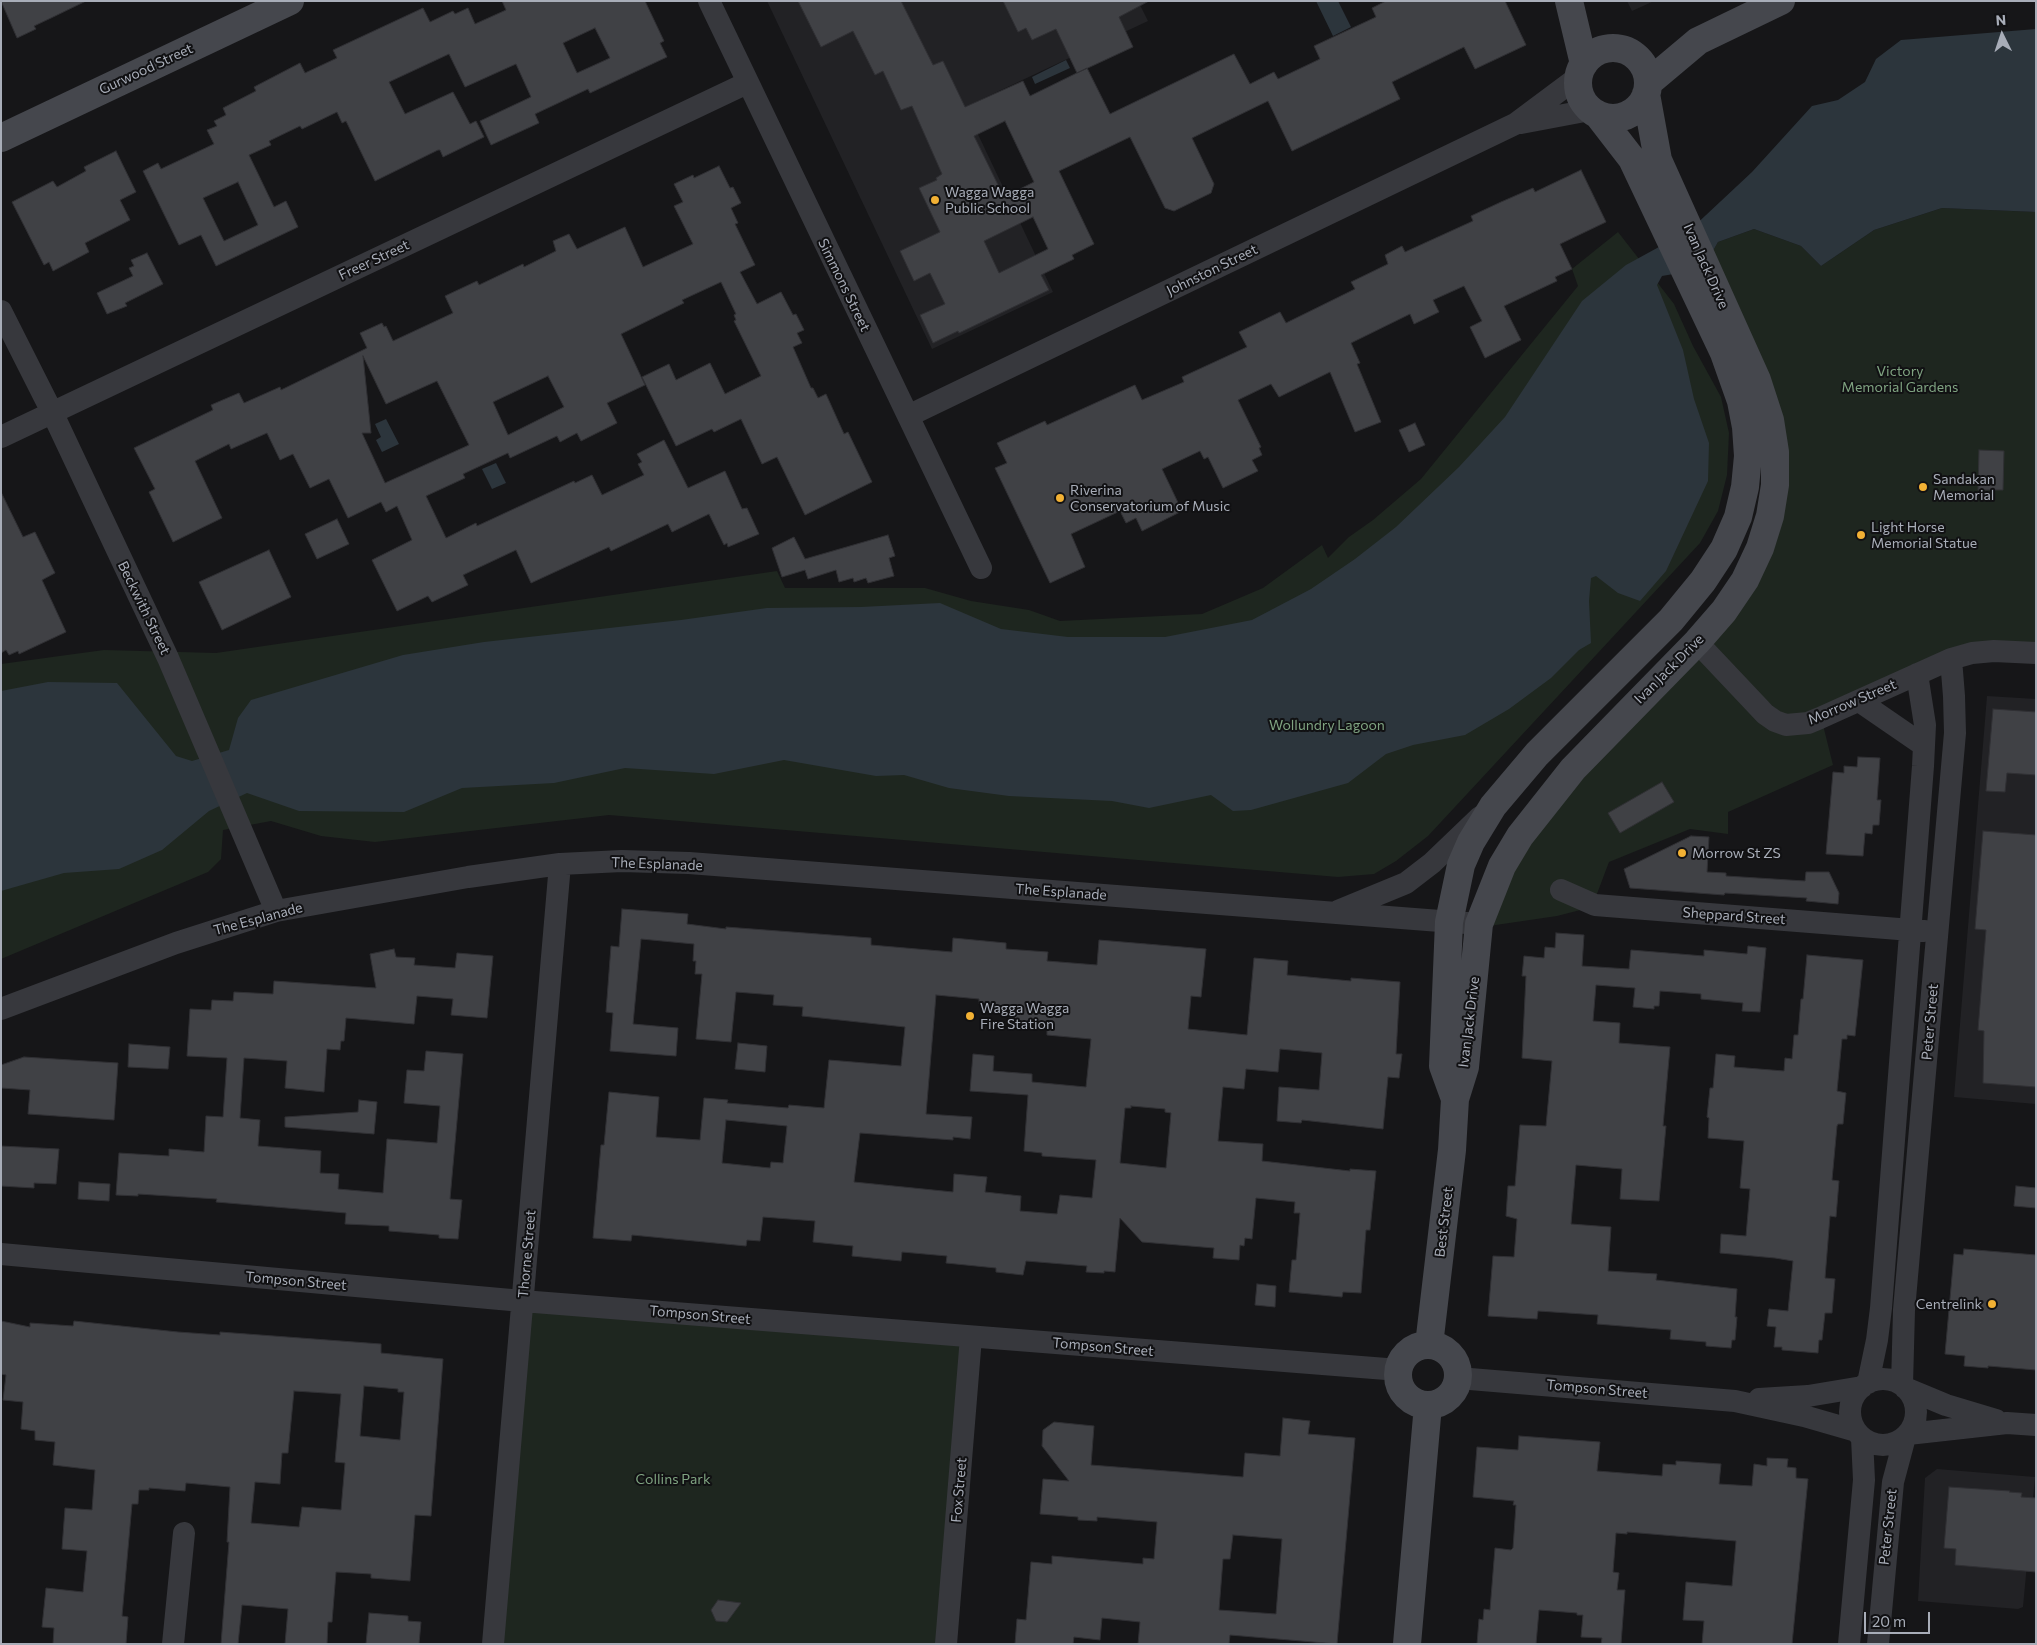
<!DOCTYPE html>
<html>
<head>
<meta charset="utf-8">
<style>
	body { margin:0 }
	#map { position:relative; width:2037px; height:1645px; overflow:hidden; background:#161618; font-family:Commissioner,sans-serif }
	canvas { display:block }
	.frame { position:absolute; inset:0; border:2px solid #a8adb8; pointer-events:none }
	.north { position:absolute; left:1977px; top:10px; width:50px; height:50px; -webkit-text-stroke:4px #111113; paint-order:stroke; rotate:356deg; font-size:14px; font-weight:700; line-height:20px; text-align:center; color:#a8adb8 }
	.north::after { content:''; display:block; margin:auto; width:18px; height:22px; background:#a8adb8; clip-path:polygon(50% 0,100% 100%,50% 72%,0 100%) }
	.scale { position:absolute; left:1864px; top:1612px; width:66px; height:22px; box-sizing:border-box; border:2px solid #a8adb8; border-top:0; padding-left:6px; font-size:15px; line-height:18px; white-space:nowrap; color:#a8adb8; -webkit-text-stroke:4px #111113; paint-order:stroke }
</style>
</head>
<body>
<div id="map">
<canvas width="2037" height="1645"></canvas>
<div class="frame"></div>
<div class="north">N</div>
<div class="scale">20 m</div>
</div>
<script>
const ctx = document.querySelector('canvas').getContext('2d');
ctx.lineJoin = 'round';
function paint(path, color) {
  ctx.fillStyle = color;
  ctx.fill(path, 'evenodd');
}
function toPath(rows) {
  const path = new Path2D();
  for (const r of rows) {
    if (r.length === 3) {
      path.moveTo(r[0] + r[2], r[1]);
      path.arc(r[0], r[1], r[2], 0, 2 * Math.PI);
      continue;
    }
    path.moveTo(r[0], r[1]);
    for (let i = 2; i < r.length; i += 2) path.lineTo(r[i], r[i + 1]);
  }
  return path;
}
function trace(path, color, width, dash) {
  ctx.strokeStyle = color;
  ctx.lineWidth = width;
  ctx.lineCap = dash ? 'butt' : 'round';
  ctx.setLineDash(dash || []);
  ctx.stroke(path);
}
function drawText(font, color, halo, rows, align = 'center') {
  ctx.font = font + ' Commissioner,sans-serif';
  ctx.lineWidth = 4;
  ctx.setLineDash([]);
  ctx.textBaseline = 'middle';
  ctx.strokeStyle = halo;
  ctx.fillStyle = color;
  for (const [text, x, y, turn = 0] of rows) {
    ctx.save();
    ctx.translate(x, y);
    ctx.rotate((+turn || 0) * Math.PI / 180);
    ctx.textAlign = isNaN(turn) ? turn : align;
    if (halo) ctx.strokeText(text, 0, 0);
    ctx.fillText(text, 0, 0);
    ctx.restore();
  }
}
paint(toPath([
	[767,1,1138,1,1148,21,965,107,1053,292,932,349],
	[1627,1,1654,1,1632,11],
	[1987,696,2036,699,2036,1104,1954,1097],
	[1937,1469,2035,1477,2023,1607,2018,1609,1918,1601,1925,1478]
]), '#222225');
paint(toPath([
	[1942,208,2036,212,2036,653,1994,651,1795,725,1697,642,1724,611,1775,485,1706,263,1718,242,1754,229,1801,246,1821,266,1874,230],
	[1618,232,1674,304,1693,346,1721,397,1729,433,1727,475,1718,511,1700,543,1428,836,1396,861,1374,874,1338,877,609,815,375,842,321,836,271,821,223,830,221,859,208,872,1,959,1,664,104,650,216,653,777,571,785,588,925,588,971,601,1029,610,1060,621,1202,614,1263,588,1322,545,1328,558,1349,537,1373,520,1421,479,1578,286,1572,269],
	[1697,646,1761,715,1822,721,1833,765,1728,812,1728,834,1690,829,1609,862,1592,907,1557,916,1482,927,1506,868],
	[522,1301,971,1337,946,1644,493,1644]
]), '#1e261f');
paint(toPath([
	[1316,1,1338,1,1351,27,1333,36],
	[2036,29,2036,212,1942,208,1874,230,1821,266,1801,246,1754,229,1718,242,1706,263,1685,272,1662,276,1657,285,1683,350,1694,399,1709,443,1708,481,1666,571,1640,601,1618,593,1596,576,1591,578,1589,601,1591,643,1579,650,1551,678,1509,709,1465,735,1413,745,1386,754,1348,783,1251,810,1233,811,1211,795,1149,808,1112,801,1009,796,949,788,904,775,876,776,784,760,714,774,625,768,554,783,462,788,404,812,299,811,247,793,209,811,162,850,119,869,64,873,1,891,1,691,48,682,117,683,176,756,192,761,229,750,238,718,251,700,403,655,484,642,681,620,767,608,861,607,940,603,1001,629,1068,637,1165,637,1252,620,1311,589,1355,559,1396,527,1459,467,1505,417,1582,301,1626,265,1690,230,1752,172,1812,106,1838,100,1865,82,1876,59,1901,40],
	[1066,60,1070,68,1035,84,1032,77],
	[386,419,399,444,382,452,376,440,381,437,375,424],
	[496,463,506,483,492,489,482,469]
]), '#2c353c');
const building = toPath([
	[1,1,86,1,51,18,34,26,36,29,17,38,1,1],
	[502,1,645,1,664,41,660,43,667,57,590,93,588,89,535,114,539,123,491,145,480,121,531,97,516,64,465,87,449,54,389,82,405,114,453,92,470,124,476,121,484,137,443,157,440,150,438,150,375,181,346,121,342,123,337,112,302,129,300,126,269,141,271,145,249,155,274,207,286,201,298,227,216,266,201,235,179,245,143,171,158,163,161,169,214,144,207,130,217,126,214,121,226,115,223,108,256,91,254,87,300,63,305,73,337,58,333,50,423,8,430,22,453,11,455,14,468,8,475,24,506,10,502,1],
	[595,28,610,58,577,73,563,43,595,28],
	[238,182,258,225,224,241,203,198,238,182],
	[798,1,901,1,933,65,943,61,965,107,1023,81,1030,96,1087,68,1110,114,1234,54,1250,84,1274,72,1278,79,1320,59,1314,46,1376,17,1372,8,1386,1,1505,1,1526,45,1475,69,1464,47,1392,82,1400,99,1292,151,1268,101,1192,138,1214,184,1211,193,1174,211,1165,208,1130,137,1059,171,1094,244,1072,255,1074,259,1041,275,1049,290,959,333,958,331,933,343,920,315,945,304,930,273,914,281,900,251,940,232,919,188,937,180,936,178,942,174,912,106,901,110,883,71,875,75,853,31,821,47,798,1],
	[1005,121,1034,182,1004,197,974,136,1005,121],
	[1033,217,1048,249,999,273,984,241,1033,217],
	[1003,1,1149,1,1119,17,1133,47,1077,73,1056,29,1032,40,1026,28,1018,32,1003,1],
	[116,151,136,192,120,200,130,220,85,243,89,252,53,271,49,262,44,265,12,202,53,181,57,187,86,171,84,167,116,151],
	[719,166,730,188,733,187,741,203,731,208,738,223,735,224,755,265,740,272,757,304,781,292,793,315,796,314,804,330,797,333,802,343,793,347,811,388,813,388,818,398,826,394,844,434,848,432,872,482,805,515,777,457,762,464,741,419,714,432,712,429,676,446,642,377,669,364,676,380,710,363,725,394,761,376,734,321,736,320,734,315,736,314,721,282,682,300,684,303,621,334,645,385,607,403,617,423,581,441,577,433,560,442,557,436,510,458,508,453,463,474,465,478,426,496,446,538,476,523,477,526,574,481,575,483,592,475,602,495,644,475,638,464,642,462,637,454,664,440,688,488,725,471,742,509,747,508,759,534,728,547,727,543,724,545,709,514,672,532,668,524,611,551,609,547,531,583,516,550,463,575,468,585,432,602,428,596,397,611,372,560,412,540,397,506,386,512,381,502,348,518,329,479,310,488,293,454,280,460,267,433,231,449,229,444,195,461,222,518,173,542,149,492,155,489,134,448,213,410,211,405,239,393,244,403,280,387,281,390,367,348,360,333,382,323,384,327,386,326,393,341,453,313,445,296,477,281,479,285,523,264,524,267,556,251,553,241,569,234,577,249,625,227,643,267,693,244,674,206,683,202,674,184,693,175,694,178,719,166],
	[363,356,386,404,437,381,469,445,385,483,362,433,371,433,363,356],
	[548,376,564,407,508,435,493,402,548,376],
	[1581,170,1606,222,1560,244,1572,269,1555,277,1557,281,1504,306,1521,340,1485,358,1470,327,1482,321,1464,286,1433,300,1439,312,1414,324,1410,314,1351,343,1360,363,1357,364,1381,422,1355,432,1330,372,1279,397,1271,384,1238,400,1261,447,1259,448,1262,455,1252,460,1258,471,1223,488,1208,457,1204,459,1200,451,1162,469,1182,511,1142,531,1136,518,1126,523,1120,511,1071,534,1085,567,1050,583,995,468,1007,463,997,443,1045,421,1047,425,1135,385,1142,400,1184,382,1182,377,1247,347,1239,332,1280,312,1286,323,1355,289,1351,282,1388,264,1385,255,1402,246,1405,252,1473,221,1471,216,1501,202,1533,188,1535,192,1581,170],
	[147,253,163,284,125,303,127,306,107,314,97,293,133,276,129,268,134,266,131,260,147,253],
	[1415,423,1425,445,1409,452,1399,430,1415,423],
	[1979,450,2004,451,2003,490,1978,490,1979,450],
	[1,492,23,537,35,532,55,573,42,580,66,632,19,654,18,651,9,655,6,650,1,653,1,492],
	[337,519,349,544,317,559,305,534,337,519],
	[888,535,895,556,889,558,894,576,868,583,866,578,854,582,853,578,839,582,836,570,808,579,805,570,782,577,772,548,794,537,805,559,888,535],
	[269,550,291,597,222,630,199,582,269,550],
	[1993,709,2036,712,2036,775,2007,773,2005,792,1986,791,1993,709],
	[1858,757,1880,758,1877,800,1881,800,1879,825,1873,825,1872,834,1865,833,1863,856,1826,854,1833,772,1844,773,1844,766,1857,767,1858,757],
	[1662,782,1674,802,1620,833,1608,813,1662,782],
	[1983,831,2036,835,2036,1087,1983,1083,1984,1031,1978,1030,1986,930,1975,929,1983,831],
	[1691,836,1709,837,1707,872,1726,873,1726,876,1805,881,1806,872,1829,872,1839,893,1838,904,1806,901,1807,898,1725,893,1724,895,1630,888,1624,869,1691,836],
	[622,909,688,914,687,924,726,929,726,927,871,938,871,945,952,952,953,938,1006,943,1006,949,1048,952,1047,961,1097,965,1099,940,1206,949,1201,997,1191,996,1188,1029,1247,1035,1254,958,1288,961,1287,975,1351,981,1351,978,1400,982,1396,1054,1402,1054,1399,1078,1388,1077,1383,1129,1302,1120,1301,1123,1277,1121,1279,1087,1319,1090,1322,1053,1280,1049,1278,1072,1246,1069,1244,1089,1223,1087,1218,1141,1263,1144,1262,1161,1350,1171,1350,1169,1376,1171,1370,1230,1366,1230,1361,1293,1343,1292,1342,1297,1289,1292,1292,1260,1296,1260,1300,1213,1294,1213,1295,1202,1256,1198,1252,1239,1245,1238,1244,1246,1240,1245,1239,1260,1213,1258,1214,1248,1142,1242,1120,1218,1115,1272,1104,1271,1104,1273,1086,1272,1087,1266,1026,1261,1023,1275,996,1272,996,1268,946,1263,947,1256,902,1252,901,1261,852,1256,853,1246,813,1242,815,1221,763,1217,760,1241,747,1240,746,1246,632,1235,631,1241,593,1238,601,1145,604,1145,609,1092,659,1097,656,1137,700,1140,704,1098,728,1100,727,1103,788,1108,789,1105,824,1108,829,1060,901,1066,905,1027,802,1016,803,1007,773,1005,774,995,736,992,731,1042,696,1039,702,974,695,974,696,961,693,961,694,944,641,939,633,1024,678,1028,676,1056,610,1051,613,1013,606,1012,611,946,619,947,622,909],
	[936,995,979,999,979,1004,1010,1006,1009,1025,1047,1028,1047,1035,1091,1039,1086,1087,1032,1082,1032,1074,993,1071,994,1056,973,1054,970,1091,1028,1095,1024,1151,1042,1153,1042,1156,1096,1160,1092,1198,1060,1195,1057,1214,1020,1211,1021,1196,985,1192,987,1177,954,1174,953,1192,854,1182,860,1133,953,1140,953,1137,970,1139,972,1117,926,1114,936,995],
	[1131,1106,1165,1109,1165,1112,1171,1113,1166,1168,1120,1163,1125,1108,1131,1108,1131,1106],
	[726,1120,787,1126,783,1163,771,1162,770,1168,722,1163,726,1120],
	[1556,933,1584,935,1582,966,1629,969,1631,950,1704,956,1704,950,1747,954,1748,946,1766,948,1760,1012,1742,1011,1743,1003,1701,999,1701,994,1660,991,1659,1006,1654,1006,1654,1009,1633,1007,1635,988,1596,985,1593,1021,1620,1023,1619,1043,1670,1047,1663,1126,1666,1126,1659,1201,1620,1199,1622,1169,1576,1165,1571,1224,1611,1227,1608,1271,1657,1274,1656,1280,1737,1289,1735,1317,1737,1317,1735,1340,1732,1340,1731,1348,1706,1346,1706,1342,1670,1339,1671,1330,1597,1324,1598,1315,1538,1311,1537,1319,1488,1316,1493,1256,1514,1257,1517,1219,1506,1216,1508,1186,1515,1186,1520,1125,1546,1126,1552,1061,1522,1058,1526,976,1522,976,1524,956,1544,958,1545,947,1555,948,1556,933],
	[394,949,396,957,415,958,414,965,455,968,457,953,493,956,487,1018,451,1015,453,999,417,996,414,1024,346,1018,344,1041,341,1041,340,1050,327,1049,324,1092,285,1088,287,1061,244,1058,240,1118,260,1120,258,1146,321,1151,320,1173,339,1174,338,1189,383,1193,387,1139,437,1143,440,1106,404,1103,407,1070,424,1071,426,1051,463,1054,450,1199,462,1200,458,1239,439,1238,439,1235,389,1231,389,1226,345,1224,346,1213,216,1202,217,1199,138,1194,138,1196,116,1195,119,1153,169,1156,169,1149,204,1152,206,1116,223,1117,227,1058,187,1056,190,1009,211,1010,212,1000,233,1001,234,992,273,994,274,981,376,988,370,954,394,949],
	[1807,955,1863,960,1855,1036,1847,1035,1847,1039,1842,1039,1837,1091,1846,1093,1843,1124,1838,1124,1837,1126,1832,1180,1839,1181,1836,1217,1830,1216,1825,1278,1835,1279,1832,1313,1825,1313,1822,1340,1819,1340,1818,1353,1782,1350,1782,1347,1774,1347,1776,1327,1767,1326,1769,1309,1788,1311,1793,1261,1775,1258,1720,1253,1721,1234,1746,1236,1750,1189,1740,1188,1744,1141,1708,1138,1709,1118,1707,1117,1710,1088,1713,1088,1716,1054,1735,1056,1734,1067,1784,1071,1785,1058,1792,1059,1794,1035,1798,1035,1801,999,1803,999,1807,955],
	[738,1043,767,1046,765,1072,735,1069,738,1043],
	[129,1044,170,1047,168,1069,128,1067,129,1044],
	[24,1057,118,1063,114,1120,28,1114,30,1090,1,1088,1,1065,24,1057],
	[359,1100,377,1102,374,1134,285,1127,285,1117,358,1112,359,1100],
	[1,1146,59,1149,56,1184,34,1183,34,1188,1,1186,1,1146],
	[79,1182,110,1184,109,1201,78,1199,79,1182],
	[2016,1186,2036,1188,2036,1208,2014,1206,2016,1186],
	[1964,1249,2036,1255,2036,1370,1988,1366,1988,1368,1964,1366,1965,1356,1945,1354,1954,1254,1963,1255,1964,1249],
	[1257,1284,1276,1286,1275,1307,1255,1305,1257,1284],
	[1,1321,30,1327,30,1323,73,1326,74,1321,178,1332,220,1335,220,1332,381,1344,381,1353,443,1359,431,1516,415,1515,410,1581,371,1578,371,1574,336,1572,332,1622,328,1622,327,1644,285,1644,288,1609,242,1605,238,1644,221,1644,229,1542,227,1542,230,1487,186,1483,185,1491,149,1488,149,1490,139,1490,138,1504,132,1504,122,1616,128,1617,126,1644,53,1644,54,1628,42,1627,46,1588,83,1592,87,1551,62,1549,65,1508,92,1510,95,1470,53,1465,55,1442,35,1440,35,1431,21,1429,23,1402,3,1400,6,1375,1,1374,1,1321],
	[364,1386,398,1389,398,1392,404,1392,400,1440,360,1436,364,1386],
	[294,1391,341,1394,335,1462,345,1463,341,1510,302,1507,299,1527,251,1523,255,1482,280,1484,282,1453,288,1453,294,1391],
	[1283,1418,1310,1421,1308,1434,1355,1438,1337,1644,1230,1635,1229,1644,1138,1644,1140,1622,1102,1618,1100,1640,1074,1637,1073,1644,1015,1644,1017,1619,1026,1620,1031,1562,1052,1564,1052,1556,1143,1564,1143,1558,1154,1559,1157,1522,1097,1517,1097,1521,1078,1520,1078,1517,1040,1514,1043,1479,1069,1481,1042,1446,1043,1430,1054,1422,1094,1426,1091,1465,1243,1477,1245,1453,1280,1456,1283,1418],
	[1233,1535,1282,1539,1276,1614,1219,1610,1223,1559,1230,1559,1233,1535],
	[1519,1436,1600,1442,1597,1471,1662,1476,1663,1464,1676,1465,1676,1461,1721,1464,1719,1484,1752,1486,1754,1464,1767,1466,1767,1458,1788,1459,1787,1467,1796,1468,1796,1478,1808,1479,1792,1644,1702,1644,1704,1621,1683,1620,1686,1582,1732,1586,1736,1541,1627,1532,1627,1534,1616,1533,1613,1572,1619,1573,1617,1590,1625,1590,1621,1644,1601,1644,1602,1638,1581,1637,1583,1615,1577,1615,1577,1613,1539,1610,1536,1644,1477,1644,1479,1619,1483,1620,1484,1609,1490,1610,1495,1548,1511,1550,1513,1548,1516,1505,1513,1505,1514,1501,1473,1497,1477,1447,1518,1450,1519,1436],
	[1949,1487,2010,1491,2009,1492,2022,1493,2021,1497,2036,1498,2036,1572,1955,1565,1956,1549,1944,1548,1949,1487],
	[718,1600,741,1603,727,1622,716,1621,711,1610,718,1600],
	[369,1613,408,1616,408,1621,421,1622,419,1644,366,1644,369,1613]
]);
paint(building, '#404145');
trace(building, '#303034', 1);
trace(toPath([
	[709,1,981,568],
	[1521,123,1590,110],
	[1,311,53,414,168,658,276,911],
	[908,416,1515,124,1578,77],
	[1,437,747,83],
	[1697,642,1765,714,1775,721,1786,725,1808,723,1820,718,1951,659,1972,653,1994,651,2036,653],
	[1859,701,1923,745],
	[1561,890,1595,905,1924,931],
	[1338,911,1406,883,1432,863,1480,817],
	[1,1009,176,943,276,911,468,877,560,864,622,861,689,863,1479,924],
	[1,1254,522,1301,1399,1370],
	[1458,1378,1735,1401,1804,1416,1856,1431],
	[1883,1412,33],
	[1868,1383,1877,1340,1881,1308,1923,766,1925,725,1917,674],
	[1902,1385,1904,1310,1955,733,1954,696,1951,659],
	[1905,1388,1946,1405,1996,1420],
	[1759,1399,1808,1396,1862,1387],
	[1908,1434,2007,1423,2036,1425],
	[173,1644,184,1533],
	[493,1644,560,864],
	[946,1644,971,1337],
	[1849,1644,1864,1480,1862,1438],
	[1878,1644,1893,1482,1905,1437]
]), '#37383d', 22);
trace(toPath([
	[1569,1,1584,64],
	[1613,83,35],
	[1648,83,1698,41,1781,1],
	[1,138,290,1],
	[1455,1099,1443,1066,1449,922,1461,865,1471,842,1493,806,1537,754,1671,620,1703,581,1724,549,1738,517,1745,487,1748,456,1746,427,1741,401,1724,353,1632,159,1598,115],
	[1429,1345,1452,1150,1455,1099,1465,1067,1479,924,1502,866,1520,836,1573,769,1697,642,1724,611,1745,580,1760,548,1770,516,1775,485,1775,452,1770,420,1757,380,1658,160,1646,94],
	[1428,1375,30],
	[1407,1644,1428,1405]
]), '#45474d', 28);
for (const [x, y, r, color] of [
	[935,200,5,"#f2b134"],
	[1923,487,5,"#f2b134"],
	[1060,498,5,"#f2b134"],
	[1861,535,5,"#f2b134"],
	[1682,853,5,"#f2b134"],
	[970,1016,5,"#f2b134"],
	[1992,1304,5,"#f2b134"]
]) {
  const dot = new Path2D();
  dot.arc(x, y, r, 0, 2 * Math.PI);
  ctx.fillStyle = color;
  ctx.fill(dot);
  trace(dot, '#111113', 2);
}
drawText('14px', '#a8adb8', '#111113', [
	["Gurwood Street",146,69,-25],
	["Freer Street",374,260,-25],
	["Ivan Jack Drive",1706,266,66],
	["Johnston Street",1212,270,-26],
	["Simmons Street",844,285,64],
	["Beckwith Street",144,608,64],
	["Ivan Jack Drive",1669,669,-45],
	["Morrow Street",1852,702,-23],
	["The Esplanade",657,864,2],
	["The Esplanade",1061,892,4],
	["Sheppard Street",1734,916,4],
	["The Esplanade",258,919,-15],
	["Ivan Jack Drive",1469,1022,-83],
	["Peter Street",1930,1022,-85],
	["Best Street",1444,1222,-83],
	["Thorne Street",527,1254,-85],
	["Tompson Street",296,1281,5],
	["Tompson Street",700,1315,5],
	["Tompson Street",1103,1347,5],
	["Tompson Street",1597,1389,5],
	["Fox Street",959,1490,-85],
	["Peter Street",1888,1527,-84]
]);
drawText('14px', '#a8adb8', '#111113', [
	["Wagga Wagga",945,192],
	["Public School",945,208],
	["Sandakan",1933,479],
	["Memorial",1933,495],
	["Riverina",1070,490],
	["Conservatorium of Music",1070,506],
	["Light Horse",1871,527],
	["Memorial Statue",1871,543],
	["Morrow St ZS",1692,853],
	["Wagga Wagga",980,1008],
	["Fire Station",980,1024],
	["Centrelink",1982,1304,"right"]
], 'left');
drawText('14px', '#7fa381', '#111113', [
	["Victory",1900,371],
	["Memorial Gardens",1900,387],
	["Wollundry Lagoon",1327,725],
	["Collins Park",673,1479]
]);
</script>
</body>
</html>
